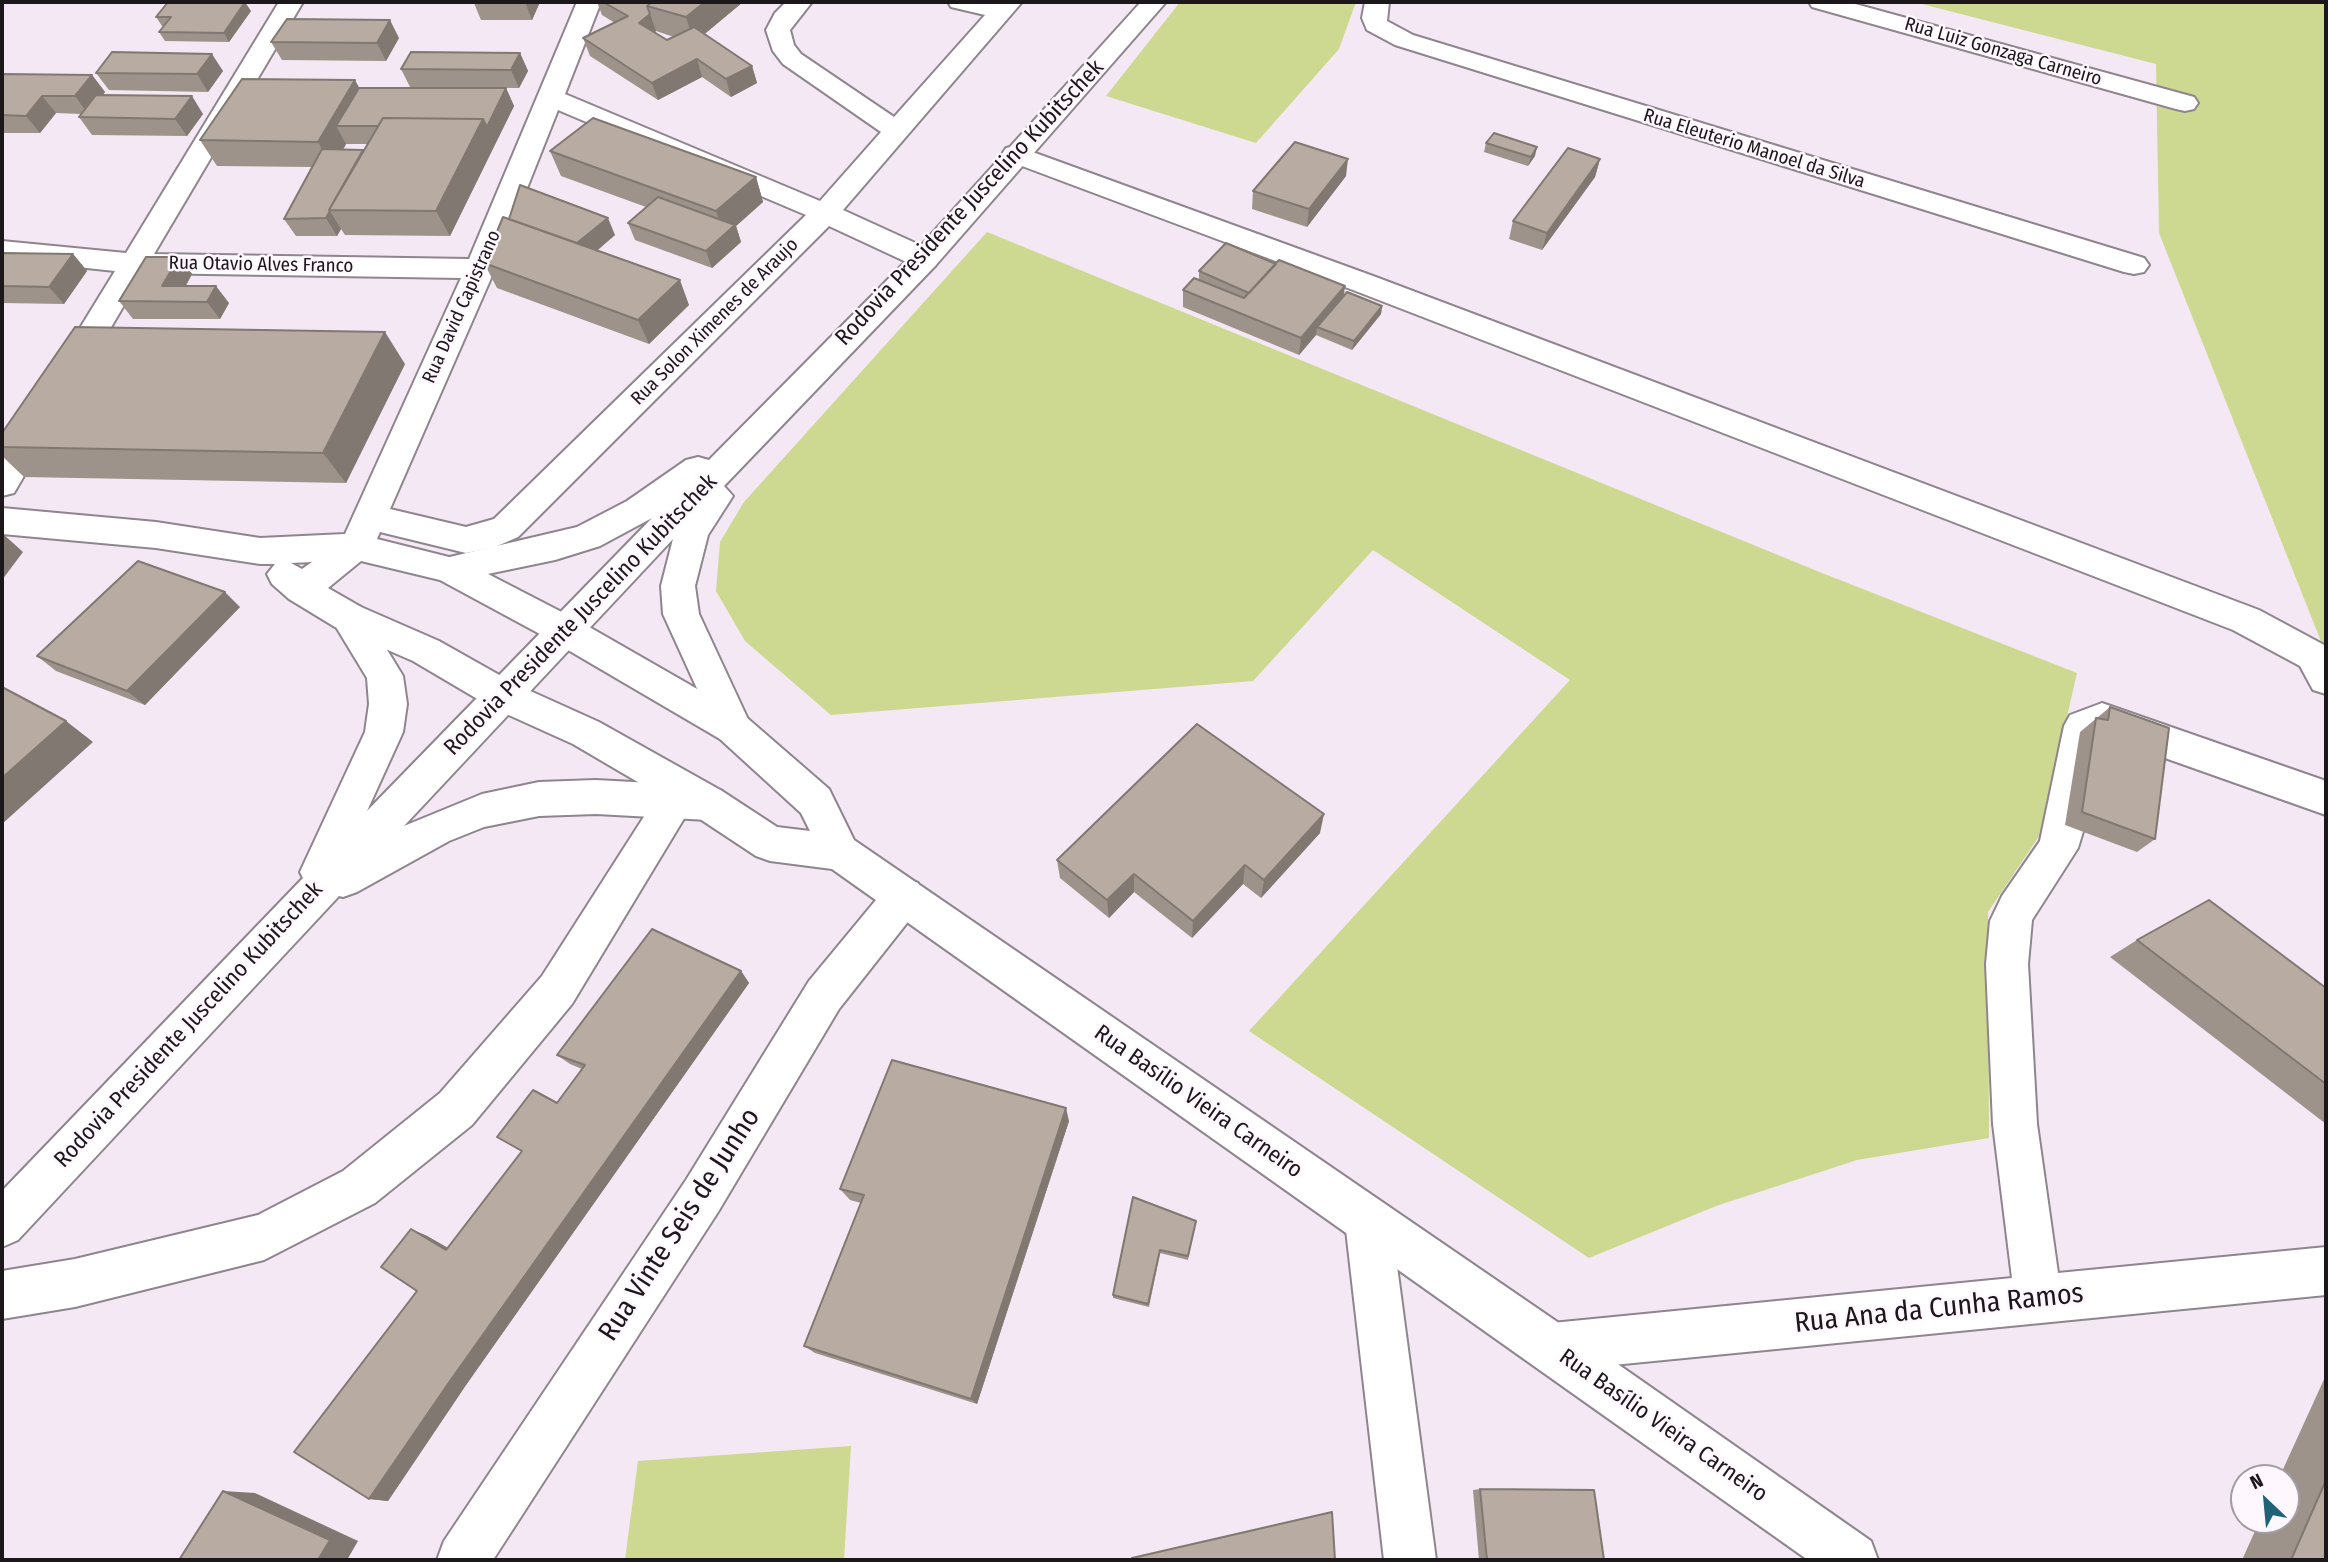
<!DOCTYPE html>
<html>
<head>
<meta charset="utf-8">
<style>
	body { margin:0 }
	#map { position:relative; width:2328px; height:1562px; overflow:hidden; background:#f3e8f3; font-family:"Fira Sans Condensed",sans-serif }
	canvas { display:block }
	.frame { position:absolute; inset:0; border:4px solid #1b171b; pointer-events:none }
	.north { position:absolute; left:2230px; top:1464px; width:70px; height:70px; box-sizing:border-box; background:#fef7fd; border:2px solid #a39da3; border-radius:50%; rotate:334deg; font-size:19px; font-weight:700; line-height:28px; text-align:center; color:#1b171b }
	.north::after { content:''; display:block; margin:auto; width:24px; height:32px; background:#206376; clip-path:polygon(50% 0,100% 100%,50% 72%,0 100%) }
</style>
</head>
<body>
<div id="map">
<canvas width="2328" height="1562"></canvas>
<div class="frame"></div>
<div class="north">N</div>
</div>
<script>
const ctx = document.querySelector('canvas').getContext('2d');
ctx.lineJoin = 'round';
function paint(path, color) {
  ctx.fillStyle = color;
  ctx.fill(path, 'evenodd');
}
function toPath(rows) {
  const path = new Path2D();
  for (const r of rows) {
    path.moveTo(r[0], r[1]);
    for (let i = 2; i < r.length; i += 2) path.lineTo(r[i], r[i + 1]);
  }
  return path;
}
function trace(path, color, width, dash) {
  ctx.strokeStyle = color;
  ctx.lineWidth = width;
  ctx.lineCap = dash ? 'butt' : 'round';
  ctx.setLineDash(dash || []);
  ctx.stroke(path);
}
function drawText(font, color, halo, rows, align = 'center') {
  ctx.font = font + ' "Fira Sans Condensed",sans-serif';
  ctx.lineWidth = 5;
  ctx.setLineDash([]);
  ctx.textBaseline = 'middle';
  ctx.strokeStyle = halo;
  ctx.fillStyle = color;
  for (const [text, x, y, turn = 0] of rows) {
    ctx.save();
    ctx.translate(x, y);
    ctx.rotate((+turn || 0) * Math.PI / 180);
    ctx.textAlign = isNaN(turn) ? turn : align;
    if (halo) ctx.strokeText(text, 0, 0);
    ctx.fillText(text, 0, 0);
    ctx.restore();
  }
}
paint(toPath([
	[1180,2,1356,2,1339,49,1256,143,1106,96],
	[1914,2,2326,2,2326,654,2159,233,2156,64],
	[987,232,1822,573,2077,673,2040,835,1988,912,1989,1138,1857,1160,1716,1206,1589,1258,1249,1031,1570,680,1373,550,1253,681,831,715,745,641,716,591,720,542,744,502],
	[851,1446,844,1560,625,1560,638,1461]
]), '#cdd990');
const minor = toPath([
	[279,2,303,2,154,254,469,259,577,2,601,2,565,94,820,201,881,132,783,64,773,51,766,30,775,13,786,2,812,2,790,30,794,45,801,54,894,117,985,15,951,7,948,2,1022,2,843,210,935,252,940,259,935,266,925,268,915,266,829,226,518,537,495,547,466,553,380,532,377,539,461,560,577,620,582,630,577,640,564,644,551,640,440,580,361,561,328,588,361,607,439,641,517,685,522,696,517,707,504,711,491,707,413,661,335,627,289,599,272,584,267,574,275,564,260,564,156,548,2,534,2,508,156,522,260,538,345,534,461,278,143,273,80,380,69,383,58,380,53,372,115,271,2,259,2,241,126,253,279,2],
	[558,110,806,215,494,519,466,527,390,509,495,269,558,110],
	[312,562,302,569,291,563,312,562],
	[1365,2,1389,2,1387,21,1413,35,2144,258,2149,265,2144,272,2134,274,2124,272,1395,45,1367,30,1362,18,1365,2],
	[1809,2,1848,2,2194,97,2198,103,2194,109,2185,111,2176,109,1812,7,1809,2],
	[1016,146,1373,276,2259,610,2326,646,2326,694,2313,690,2300,666,2233,630,1353,290,1006,160,1002,154,1006,148,1016,146],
	[40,410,51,413,56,421,14,493,2,496,2,457,29,413,40,410],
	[2102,703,2326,781,2326,815,2100,735,2085,825,2078,848,2032,920,2028,964,2037,1124,2058,1273,2326,1247,2326,1295,1552,1371,1535,1364,1528,1347,1535,1330,1552,1323,2012,1278,1993,1124,1986,964,1990,921,2002,896,2040,841,2064,726,2070,715,2102,703],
	[675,785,689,790,694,802,572,1004,472,1125,375,1203,264,1260,75,1307,2,1319,2,1271,75,1259,258,1215,343,1171,440,1093,542,976,661,790,675,785],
	[904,878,918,883,924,896,918,909,839,1009,718,1212,493,1560,437,1560,444,1541,686,1180,809,981,890,883,904,878],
	[1368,1198,1384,1205,1391,1221,1436,1560,1384,1560,1345,1221,1352,1205,1368,1198]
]);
const major = toPath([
	[564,616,577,620,746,717,829,789,854,840,1569,1330,1871,1541,1878,1560,1808,1560,832,869,770,861,756,856,694,815,573,744,491,707,486,696,491,685,504,681,517,685,599,722,722,791,777,827,810,831,801,813,720,739,551,640,546,630,551,620,564,616]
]);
const highway = toPath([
	[1141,2,1166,2,935,266,724,486,733,496,708,535,695,586,699,614,752,728,746,739,733,744,720,739,663,614,661,586,673,539,404,826,482,794,539,782,596,780,708,786,722,791,727,803,722,815,708,820,596,814,539,816,484,827,449,841,357,892,343,897,339,896,18,1240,2,1247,2,1191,303,878,300,872,365,732,369,704,367,678,330,617,335,607,348,603,361,607,403,676,407,704,403,732,367,811,652,518,600,546,555,560,449,582,437,578,432,569,437,560,577,527,627,501,686,460,698,457,709,460,915,252,1141,2]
]);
trace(minor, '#8f858e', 4);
trace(major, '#8f858e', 4);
trace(highway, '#8f858e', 4);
paint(minor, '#fff');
paint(major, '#fff');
paint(highway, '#fff');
paint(toPath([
	[474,2,540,2,532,20,481,20,474,3],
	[597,2,743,2,704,34,752,66,757,83,731,97,702,77,658,100,590,56,583,38,615,23,602,15],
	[656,31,674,37,667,40,655,32],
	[251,11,229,42,165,41,159,32,164,26,162,26,156,17],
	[399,38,386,61,282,60,271,42],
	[520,53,528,71,519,88,410,87,401,69],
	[223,71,208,92,109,90,96,73],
	[2,74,92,75,105,92,103,95,203,114,187,136,92,135,79,117,81,114,56,113,40,133,2,133],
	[359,88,506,88,514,106,450,236,345,235,341,229,337,236,296,236,284,219,313,167,217,166,200,140],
	[346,144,367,144,363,151,363,150,343,150],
	[1486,143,1535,156,1528,166,1484,152],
	[550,151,756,177,763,202,736,226,741,242,712,268,635,240,628,223,646,207,561,176],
	[1600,159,1595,177,1542,250,1509,239,1513,221],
	[1346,176,1307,227,1252,209,1253,191],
	[509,219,615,235,597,251,689,305,649,344,497,288,484,263],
	[2,253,73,254,87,271,64,304,2,303],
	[179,257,192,274,186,286,229,303,220,319,133,319,119,301],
	[1199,271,1344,295,1382,306,1381,314,1352,350,1316,335,1299,355,1183,307,1183,290,1199,280],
	[405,364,346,483,24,477,2,456,2,447],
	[240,607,145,705,56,671,37,656],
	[2110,707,2155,839,2137,852,2065,825,2080,732],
	[1320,833,1261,898,1243,884,1192,938,1134,892,1109,918,1060,878,1057,860],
	[2137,940,2326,988,2326,1124,2110,957],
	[741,971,749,983,466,1385,388,1501,369,1499,417,1291,411,1229,427,1236,448,1248,522,1152,497,1137,557,1103,582,1069,570,1064,557,1055],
	[1069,1121,977,1404,815,1353,804,1346,861,1203,850,1200,840,1189],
	[1133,1197,1196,1221,1188,1260,1160,1253,1149,1307,1113,1298,1113,1295],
	[2326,1375,2326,1560,2242,1560,2260,1520,2286,1520,2286,1478,2279,1478],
	[1480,1489,1604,1560,1479,1560,1473,1490]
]), '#9d938b');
paint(toPath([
	[245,2,251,11,229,42,224,33],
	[525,2,540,2,532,20],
	[705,2,743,2,694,43,686,17],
	[650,14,656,31,645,41,639,23],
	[390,20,399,38,386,61,377,43],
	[520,53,528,71,519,88,511,70],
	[212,54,223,71,208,92,197,74],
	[697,59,702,77,658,100,652,83],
	[752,66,757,83,731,97,726,79],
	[92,75,105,92,88,114,75,96],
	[355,80,369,106,336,126,346,144,333,167,318,142],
	[506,88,514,106,450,236,436,211,483,119],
	[42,96,56,113,40,133,26,116],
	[192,96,203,114,187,136,175,119],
	[1537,147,1535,156,1528,166,1531,157],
	[1348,159,1346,176,1307,227,1309,209],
	[1600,159,1595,177,1542,250,1547,233],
	[756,177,763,202,736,226,741,242,712,268,706,251,724,235,716,211],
	[330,211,341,229,337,236,326,218],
	[608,218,615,235,579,265,572,248],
	[73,254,87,271,64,304,49,287],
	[179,257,192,274,176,302,162,286],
	[680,280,689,305,649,344,638,320],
	[216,286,229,303,220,319,207,302],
	[1345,286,1343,303,1317,327,1316,335,1299,355,1301,338],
	[1382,306,1381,314,1352,350,1354,341],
	[385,332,405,364,346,483,323,453],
	[2,533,23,552,2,580],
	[225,592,240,607,145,705,127,691],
	[66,721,93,742,2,824,2,778],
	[1324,814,1320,833,1261,898,1264,880],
	[1245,865,1243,884,1192,938,1193,921],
	[1134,874,1134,892,1109,918,1107,900],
	[741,971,749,983,466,1385,388,1501,369,1499,450,1381],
	[1066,1108,1069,1121,977,1404,971,1399],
	[411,1229,427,1236,462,1256,446,1250],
	[223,1491,255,1493,358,1541,347,1560,318,1560]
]), '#807871');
const building = toPath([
	[168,2,245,2,224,33,159,32,171,17,156,17,168,2],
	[474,2,525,2,474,3,474,2],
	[603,2,652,2,647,6,650,14,639,23,667,40,694,27,752,66,726,79,697,59,652,83,583,38,628,16,603,2],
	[652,2,705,2,686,17,647,6,652,2],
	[287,19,390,20,377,43,271,42,287,19],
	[112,52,212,54,197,74,96,73,112,52],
	[411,52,520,53,511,70,401,69,411,52],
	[2,74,92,75,75,96,42,96,26,116,2,115,2,74],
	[242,79,355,80,318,142,200,140,242,79],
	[359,88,506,88,487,127,483,119,383,118,378,126,336,126,359,88],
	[96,95,192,96,175,119,79,117,96,95],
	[383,118,483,119,436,211,329,210,383,118],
	[593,118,756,177,716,211,550,151,593,118],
	[1494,133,1537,147,1531,157,1486,143,1494,133],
	[1295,142,1348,159,1309,209,1253,191,1295,142],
	[1568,148,1600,159,1547,233,1513,221,1568,148],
	[322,149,363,150,329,210,330,211,326,218,284,219,322,149],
	[520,185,608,218,577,243,509,219,520,185],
	[658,197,735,225,706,251,628,223,658,197],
	[503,217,680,280,638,320,484,263,503,217],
	[1226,243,1276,264,1249,293,1199,271,1226,243],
	[2,253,73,254,49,287,2,286,2,253],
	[146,257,179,257,162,286,216,286,207,302,119,301,146,257],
	[1279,260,1345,286,1301,338,1183,290,1194,278,1244,298,1279,260],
	[1347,292,1382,306,1354,341,1317,327,1347,292],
	[75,327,385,332,323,453,2,447,2,433,75,327],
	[138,561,225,592,127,691,37,656,138,561],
	[2,687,66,721,2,778,2,687],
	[2110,707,2169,728,2155,839,2082,812,2096,718,2108,720,2110,707],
	[1197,724,1324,814,1264,880,1245,865,1193,921,1134,874,1107,900,1057,860,1197,724],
	[2209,900,2326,988,2326,1084,2137,940,2209,900],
	[652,929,741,971,450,1381,369,1499,294,1452,417,1291,381,1267,411,1229,446,1250,522,1151,497,1137,533,1090,557,1103,585,1065,557,1055,652,929],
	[892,1060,1066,1108,971,1399,804,1346,864,1195,840,1189,892,1060],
	[1133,1197,1196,1221,1188,1256,1160,1250,1148,1304,1113,1295,1133,1197],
	[2326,1480,2326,1560,2291,1560,2326,1480],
	[1480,1489,1594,1490,1604,1560,1487,1560,1480,1489],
	[223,1491,330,1540,318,1560,179,1560,223,1491],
	[1332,1512,1335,1560,1133,1560,1132,1558,1332,1512]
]);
paint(building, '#b7aba2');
trace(building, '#807871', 2);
drawText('19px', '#1b171b', '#fef7fd', [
	["Rua Luiz Gonzaga Carneiro",2003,52,16],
	["Rua Eleuterio Manoel da Silva",1754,149,17],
	["Rua Otavio Alves Franco",261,265,1],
	["Rua David Capistrano",462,307,-66],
	["Rua Solon Ximenes de Araujo",715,322,-45]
]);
drawText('23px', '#1b171b', '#fef7fd', [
	["Rodovia Presidente Juscelino Kubitschek",970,203,-47],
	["Rodovia Presidente Juscelino Kubitschek",581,615,-46],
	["Rodovia Presidente Juscelino Kubitschek",189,1025,-47],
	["Rua Basílio Vieira Carneiro",1198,1102,35],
	["Rua Basílio Vieira Carneiro",1663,1426,35]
]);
drawText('28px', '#1b171b', '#fef7fd', [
	["Rua Vinte Seis de Junho",680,1225,-57],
	["Rua Ana da Cunha Ramos",1939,1309,-6]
]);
</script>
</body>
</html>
